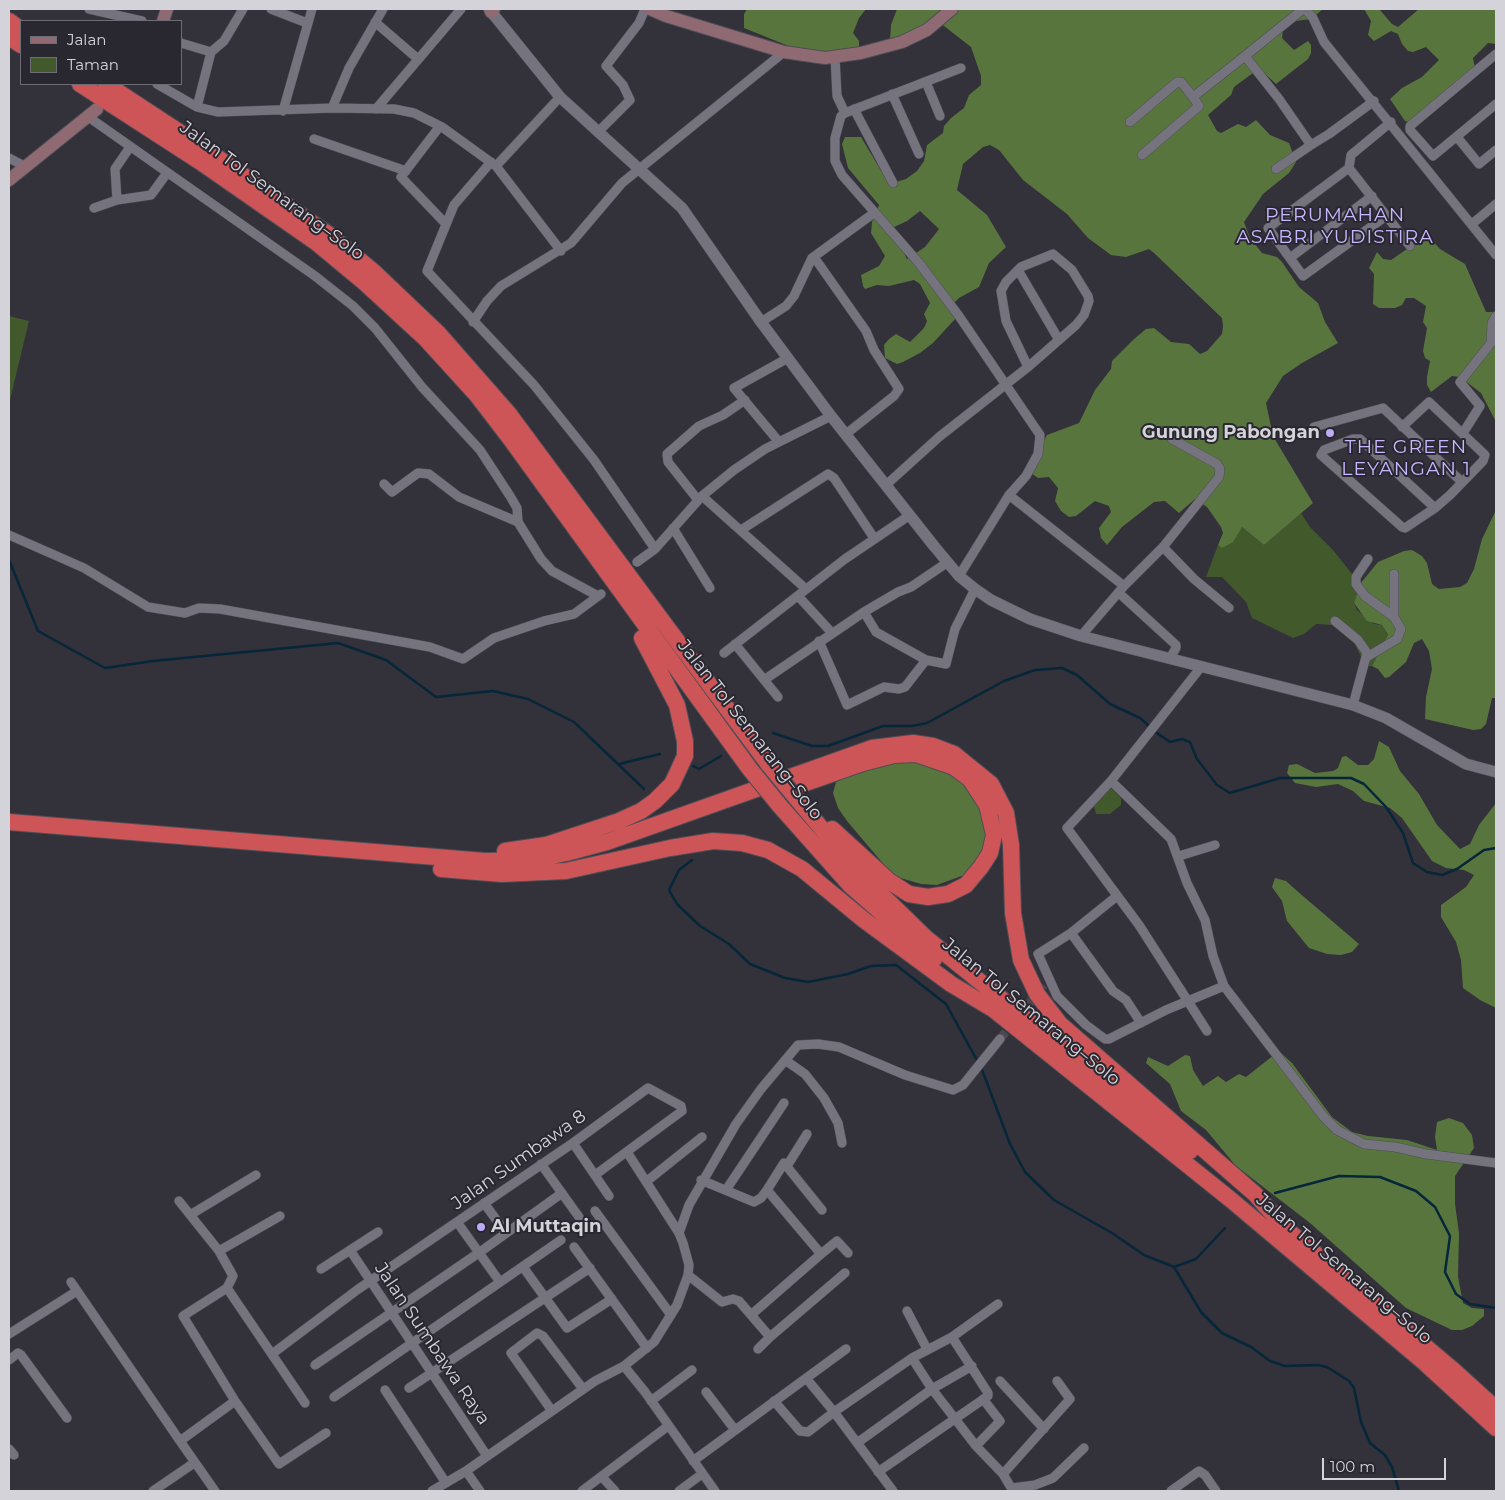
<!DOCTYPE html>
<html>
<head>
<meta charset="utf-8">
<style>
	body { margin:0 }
	#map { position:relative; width:1505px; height:1500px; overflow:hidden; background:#33313a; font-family:Montserrat,sans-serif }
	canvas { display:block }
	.frame { position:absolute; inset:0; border:10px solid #d4d3d9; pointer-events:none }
	.legend { position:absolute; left:20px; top:20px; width:162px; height:65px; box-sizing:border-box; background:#292730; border:1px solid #6d6c74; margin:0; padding:6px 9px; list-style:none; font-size:15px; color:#d4d3d9 }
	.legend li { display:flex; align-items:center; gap:10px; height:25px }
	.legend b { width:25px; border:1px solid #6d6c74 }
	.scale { position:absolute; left:1322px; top:1458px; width:124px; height:22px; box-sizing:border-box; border:2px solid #d4d3d9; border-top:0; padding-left:6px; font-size:15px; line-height:18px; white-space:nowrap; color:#d4d3d9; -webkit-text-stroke:4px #292730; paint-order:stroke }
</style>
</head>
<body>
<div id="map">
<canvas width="1505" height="1500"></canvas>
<div class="frame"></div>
<ul class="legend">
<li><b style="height:6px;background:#8f6a72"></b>Jalan</li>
<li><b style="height:14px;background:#42592c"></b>Taman</li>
</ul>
<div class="scale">100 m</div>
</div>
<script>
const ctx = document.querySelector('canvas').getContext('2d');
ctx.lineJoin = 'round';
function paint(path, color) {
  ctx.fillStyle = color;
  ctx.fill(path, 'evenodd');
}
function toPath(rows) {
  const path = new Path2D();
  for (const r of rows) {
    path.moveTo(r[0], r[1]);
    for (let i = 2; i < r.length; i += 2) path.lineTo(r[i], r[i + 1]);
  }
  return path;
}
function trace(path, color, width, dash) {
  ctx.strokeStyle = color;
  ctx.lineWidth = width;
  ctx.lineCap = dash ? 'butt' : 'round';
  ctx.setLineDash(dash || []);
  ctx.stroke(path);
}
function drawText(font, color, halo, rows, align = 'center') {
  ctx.font = font + ' Montserrat,sans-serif';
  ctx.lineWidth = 4;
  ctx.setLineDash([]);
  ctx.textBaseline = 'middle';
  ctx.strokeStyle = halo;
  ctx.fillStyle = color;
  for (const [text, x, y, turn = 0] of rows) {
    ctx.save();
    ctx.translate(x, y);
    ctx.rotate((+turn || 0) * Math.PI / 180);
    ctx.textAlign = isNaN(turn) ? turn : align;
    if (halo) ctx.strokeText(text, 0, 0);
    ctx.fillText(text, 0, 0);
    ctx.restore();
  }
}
paint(toPath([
	[9,316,29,321,9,404],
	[1301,513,1310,527,1333,550,1360,584,1354,603,1357,610,1374,624,1382,625,1388,636,1372,666,1365,666,1355,644,1332,625,1316,624,1304,634,1293,638,1252,618,1246,602,1222,577,1206,577,1218,545,1222,548,1242,527,1264,545],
	[1111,788,1121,798,1121,805,1110,814,1096,814,1094,806]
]), '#42592c');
paint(toPath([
	[747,9,866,9,859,18,853,33,859,41,859,49,832,54,791,47,744,28,744,14],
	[897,9,1323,9,1311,19,1296,21,1283,30,1282,38,1294,50,1308,41,1311,45,1311,53,1308,59,1276,84,1261,70,1257,70,1234,87,1231,95,1208,115,1217,131,1221,133,1238,124,1246,127,1256,120,1270,135,1289,143,1296,162,1289,173,1263,194,1244,222,1250,238,1262,253,1277,257,1282,262,1299,287,1318,303,1325,322,1338,343,1302,363,1283,376,1266,403,1273,436,1313,503,1264,545,1242,527,1233,542,1222,548,1218,545,1223,533,1221,527,1207,507,1195,499,1179,513,1165,501,1154,502,1122,527,1107,545,1101,538,1099,528,1111,512,1109,506,1095,501,1076,516,1069,517,1061,511,1055,501,1058,488,1049,477,1038,478,1031,473,1039,448,1047,435,1079,423,1095,390,1111,369,1112,361,1134,339,1146,329,1154,328,1171,342,1189,344,1200,354,1207,351,1222,334,1223,326,1222,318,1154,253,1149,249,1126,257,1111,255,1088,238,1067,214,1023,180,999,150,990,145,983,147,963,164,957,190,987,215,1006,247,989,263,979,287,959,298,954,303,956,318,933,343,920,353,903,362,897,364,885,358,884,345,889,339,896,334,910,342,924,328,927,321,924,314,930,303,920,284,914,280,889,286,877,285,865,289,863,286,861,275,879,266,885,256,871,233,872,222,879,205,848,168,842,144,845,137,861,137,889,184,906,179,917,171,924,161,927,145,943,133,944,126,951,118,964,108,969,95,981,85,981,76,971,47,935,19,910,33,890,40,891,25],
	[920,211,939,229,925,247,907,259,892,228,907,221],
	[1364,9,1379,9,1392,24,1398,27,1419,9,1496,9,1496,44,1488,43,1473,58,1475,68,1409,122,1405,121,1390,99,1402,88,1422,77,1439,60,1426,47,1413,52,1408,51,1402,44,1398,34,1391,31,1374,41,1368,35,1371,21],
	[1430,238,1440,249,1465,264,1486,312,1496,312,1496,422,1481,393,1460,377,1452,376,1431,392,1427,385,1427,377,1430,361,1425,358,1423,351,1427,328,1423,322,1426,306,1414,298,1406,298,1402,305,1395,308,1379,308,1373,304,1374,274,1369,268,1377,252,1383,259,1391,260,1420,240],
	[1496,510,1496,698,1492,698,1486,724,1481,729,1473,730,1425,719,1426,697,1432,669,1429,651,1422,639,1414,643,1406,662,1389,677,1385,678,1378,669,1372,666,1388,635,1382,625,1367,621,1354,603,1360,584,1378,562,1404,551,1412,550,1422,556,1427,563,1432,584,1439,589,1460,587,1467,583,1474,569,1482,539],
	[1379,741,1389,747,1400,771,1419,794,1437,825,1460,849,1470,844,1479,825,1496,803,1496,1008,1480,1000,1463,988,1461,960,1456,942,1441,917,1441,905,1466,887,1474,875,1464,870,1446,868,1432,861,1402,818,1390,808,1364,801,1353,791,1338,784,1316,787,1295,783,1287,773,1289,765,1297,764,1315,773,1333,771,1338,768,1342,757,1346,756,1358,765,1368,765,1374,759],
	[929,761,967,784,981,801,989,842,967,874,937,885,921,884,897,877,891,873,847,821,838,808,833,793,836,782,877,763],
	[1275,878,1286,881,1296,890,1359,944,1352,952,1341,955,1327,954,1309,948,1287,921,1282,901,1272,887],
	[1279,1051,1292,1063,1332,1117,1352,1132,1368,1136,1407,1140,1437,1150,1435,1137,1437,1122,1449,1118,1463,1123,1472,1135,1474,1148,1455,1176,1455,1204,1459,1233,1458,1277,1463,1303,1472,1308,1484,1309,1484,1316,1472,1326,1462,1330,1452,1330,1406,1308,1310,1223,1236,1166,1206,1130,1181,1111,1170,1084,1146,1063,1148,1057,1168,1066,1185,1055,1190,1056,1193,1070,1203,1086,1218,1076,1226,1082,1239,1074,1246,1077]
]), '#59753e');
trace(toPath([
	[9,560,38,631,105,668,153,661,338,643,386,660,436,697,493,691,528,699,574,722,644,789],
	[1154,731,1170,742,1182,739,1190,742,1197,759,1217,785,1230,793,1280,778,1351,778,1364,784,1386,807,1403,833,1413,863,1427,872,1442,875,1457,869,1484,850,1496,848],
	[773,733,812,746,828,746,883,726,912,726,927,723,1004,681,1035,670,1062,668,1077,675,1110,704,1140,718,1150,727],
	[619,764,660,754],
	[693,766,699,769,721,756],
	[692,860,679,870,669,890,677,904,700,926,729,944,750,964,785,978,808,982,848,974,871,966,896,965,946,1004,978,1062],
	[981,1067,1010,1144,1025,1172,1054,1200,1112,1233,1144,1255,1174,1267,1196,1259,1225,1228],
	[1275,1193,1339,1176,1380,1177,1416,1191,1435,1207,1450,1236,1445,1272,1456,1294,1470,1304,1496,1308],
	[1174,1267,1201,1312,1222,1333,1251,1347,1270,1361,1285,1366,1318,1365,1327,1367,1349,1381,1354,1388,1361,1422,1370,1443,1385,1455,1392,1467,1399,1491]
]), '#06263a', 2.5);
trace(toPath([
	[1000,1039,1044,985]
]), '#4b4952', 9, [9, 4.5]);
const minor = toPath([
	[89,9,142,21],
	[271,9,307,23],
	[1303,9,1245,56,1279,99,1308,141,1311,145,1329,134,1374,101],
	[1305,9,1313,18,1324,42,1496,255],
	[375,22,418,59],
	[181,43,211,52],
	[1496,54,1410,126,1410,130,1433,156,1496,104],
	[835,57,837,96,845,113,961,68],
	[926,82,940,116],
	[157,84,197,107,218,112,332,108,394,109,414,113,442,127,496,166,561,251],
	[892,94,919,154],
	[197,107,211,52,224,41,243,9],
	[332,108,349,68,383,9],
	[376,109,461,9],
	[854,109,893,183],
	[283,111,312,9],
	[845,113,841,116,835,138,835,161,842,175,919,263,959,316,1040,435,1038,454,1026,476,1009,495],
	[87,116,315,276,353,306,375,328,422,387,480,450,510,496,517,508,518,522,541,559,552,571,598,596],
	[1130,122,1177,82,1181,82,1193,97,1245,56],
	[1391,122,1351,155,1349,168,1410,246],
	[440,126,401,177,445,223],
	[599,131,630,100,623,85,606,66,639,23,645,9],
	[1457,137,1479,164,1496,150],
	[314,139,406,171],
	[1142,155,1199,106,1193,97],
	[9,158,26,167],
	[491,162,454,205,427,271,534,385,594,460,655,549],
	[496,166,560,97],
	[1349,168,1268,228,1303,276,1386,216],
	[1276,169,1311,145],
	[117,200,151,195,167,173],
	[94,208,117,200,115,169,130,147],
	[1472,224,1496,204],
	[814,257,866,331,874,350,899,389,894,396,846,434],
	[1290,258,1372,196],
	[1018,270,1059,340],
	[473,322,487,301,501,286,571,243,622,183,784,52],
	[761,322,786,306,794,296,812,258,874,213],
	[1314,427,1383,408,1462,482],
	[1402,427,1429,402,1485,455,1483,461,1450,495,1435,508,1405,528,1402,527,1321,455,1324,450,1353,439,1360,439,1435,508],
	[1463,433,1480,406,1460,382,1491,343,1492,323,1496,316],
	[779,442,734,388,788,358],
	[384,484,392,492,418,473,429,474,459,497,518,522],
	[886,485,939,437,1028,367,1006,321,1001,291,1006,282,1021,267,1053,254,1072,270,1088,296,1089,301,1084,315,1076,325,1028,367],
	[702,496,806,589],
	[698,500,668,462,667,454,699,426,723,415,745,400],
	[673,528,710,588],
	[741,530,828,474,834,478,874,538],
	[9,535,84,568,148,607,185,613,199,608,220,609,430,647,463,659,494,638,544,621,574,614,601,594],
	[1163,547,1194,579,1229,608],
	[637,562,655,549,702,496,734,470,765,449,831,416],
	[1394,574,1394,617],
	[959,576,1009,495,1124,586],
	[1119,593,1176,645,1176,648,1170,658],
	[798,596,832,633],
	[864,612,876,632,926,660,946,664,955,629,975,589],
	[1335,621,1358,640,1367,653,1353,705],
	[1081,636,1124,586,1163,547,1219,477,1220,469,1217,464,1172,439],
	[819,641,847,705,884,687,899,689,905,687,926,660],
	[735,644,778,697],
	[724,653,845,559,910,515],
	[1367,657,1397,639,1401,629,1394,617,1365,596,1356,584,1356,577,1368,559],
	[1201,667,1111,781,1067,828,1139,925,1207,1031],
	[764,680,864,612,898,592,911,587,948,562],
	[1111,781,1171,839,1187,883,1205,920,1213,956,1224,986,1323,1116,1337,1130,1364,1144,1395,1147,1426,1154,1496,1163],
	[1179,856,1215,845],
	[1117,896,1071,933,1038,954,1057,996,1086,1025,1105,1039,1109,1039,1166,1010,1224,986],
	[1071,933,1113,991,1126,1000,1141,1023],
	[785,1060,805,1074,824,1098,838,1123,842,1143],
	[573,1143,609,1196],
	[541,1164,579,1217],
	[787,1166,807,1134],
	[701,1180,754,1202,761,1198,767,1190,821,1254,751,1315],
	[647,1181,702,1137],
	[726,1190,784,1103],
	[767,1190,784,1163,822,1210],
	[179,1201,219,1251,233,1276,227,1288,183,1316,235,1401,180,1441,215,1491],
	[484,1203,506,1233],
	[595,1211,671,1315],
	[190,1215,256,1175],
	[457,1222,500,1282],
	[679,1233,689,1205,736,1124,761,1089,798,1045,818,1044,839,1047,905,1075,953,1090,963,1085,1000,1039],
	[574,1247,647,1348],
	[350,1250,487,1456],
	[219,1251,280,1216],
	[821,1254,837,1241,848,1253],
	[523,1267,567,1328,612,1299],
	[321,1269,378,1232],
	[688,1275,722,1302,733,1299,739,1301,770,1337,845,1273],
	[71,1282,180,1441],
	[227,1288,305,1403],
	[907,1311,927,1349],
	[9,1334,77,1291],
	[758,1349,770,1337],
	[272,1354,357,1290,573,1143,648,1088,681,1106,682,1111,595,1175],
	[912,1358,932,1389,976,1446,1000,1421,983,1399],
	[9,1360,18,1353,21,1355,67,1418],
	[315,1365,480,1252,562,1193],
	[624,1366,645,1392,715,1491],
	[1000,1381,1044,1429],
	[409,1388,590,1268],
	[385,1390,446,1483],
	[706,1392,735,1430],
	[334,1397,561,1240],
	[235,1401,279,1464,326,1433],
	[651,1401,692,1370],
	[774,1401,800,1431,808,1432,834,1412,806,1378],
	[552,1411,511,1353,537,1333,543,1336,583,1389],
	[857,1443,932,1389,972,1366],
	[976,1446,1003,1474,1013,1491],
	[9,1449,14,1455],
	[693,1461,846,1349],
	[466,1471,480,1491],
	[878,1472,988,1396,988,1393,952,1337],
	[1003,1474,1070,1399,1057,1381],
	[602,1477,615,1491],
	[1012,1488,1035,1485,1053,1478,1084,1448],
	[153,1491,194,1463],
	[432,1491,466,1471,595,1381,624,1366,654,1342,677,1305,688,1275,689,1265,683,1243,679,1233,627,1152],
	[582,1491,668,1426],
	[679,1491,702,1474],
	[893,1491,834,1412,912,1358,952,1337,998,1304],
	[1171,1491,1199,1471,1205,1475,1216,1491]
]);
const tertiary = toPath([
	[489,9,560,97,682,208,761,322,831,416,934,546,959,576,975,589,991,600,1030,619,1081,636,1353,705,1386,718,1466,764,1496,772]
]);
const secondary = toPath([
	[650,9,666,16,784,52,825,58,861,53,902,42,927,30,952,9],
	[491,12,494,9],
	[163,21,167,9],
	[9,180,97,109]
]);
const motorway = toPath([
	[9,21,21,30],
	[9,37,21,45],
	[80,84,202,163,317,243,364,282,425,338,476,394,512,441,749,768],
	[106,84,205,149,328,234,375,273,438,333,509,414,769,765],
	[780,792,863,763,894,755,916,754,954,767,970,779,987,805,994,835,990,853,981,867,966,885,948,894,928,897,909,894,889,881,832,829],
	[793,794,855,869,926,938,1190,1151],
	[779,805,850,885,934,959],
	[9,822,485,861,532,860,566,853,607,842,872,748,913,743,933,746,954,754,991,784,1006,813,1011,845,1013,913,1021,960,1037,994,1060,1024,1255,1194,1287,1230],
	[505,851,546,845,619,821,641,811,655,801,672,784,685,756,685,741,677,705,642,638],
	[441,869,502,874,566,871,670,848,713,841,742,843,768,850,802,869,864,920,951,984,991,1008],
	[983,1001,1230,1199,1425,1363,1496,1428],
	[1279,1223,1452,1369,1496,1409]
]);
trace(minor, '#4e4d55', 10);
trace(tertiary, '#4e4d55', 12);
trace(secondary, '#4e4d55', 14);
trace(motorway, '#4e4d55', 18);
trace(minor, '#75737e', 9);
trace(tertiary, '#75737e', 11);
trace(secondary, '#8f6a72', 12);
trace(motorway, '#cd5557', 16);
const motorwayBridge = toPath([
	[769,765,793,794],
	[749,768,779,805]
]);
trace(motorwayBridge, '#4e4d55', 18, []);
trace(motorwayBridge, '#cd5557', 16);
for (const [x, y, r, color] of [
	[1330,433,5,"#bda9f5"],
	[481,1227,5,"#bda9f5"]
]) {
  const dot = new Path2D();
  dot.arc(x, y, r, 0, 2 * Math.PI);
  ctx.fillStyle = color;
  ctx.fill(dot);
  trace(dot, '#292730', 2);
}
drawText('18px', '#d4d3d9', '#292730', [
	["Jalan Tol Semarang–Solo",272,191,36],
	["Jalan Tol Semarang–Solo",750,730,52],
	["Jalan Tol Semarang–Solo",1031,1012,39],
	["Jalan Sumbawa 8",519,1160,-35],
	["Jalan Tol Semarang–Solo",1344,1269,40],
	["Jalan Sumbawa Raya",432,1344,56]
]);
drawText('bold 18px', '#d4d3d9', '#292730', [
	["Gunung Pabongan",1320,433],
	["Al Muttaqin",491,1227,"left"]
], 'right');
ctx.letterSpacing = '1px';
drawText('19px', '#c9b7fe', '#292730', [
	["PERUMAHAN",1335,215],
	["ASABRI YUDISTIRA",1335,237],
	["THE GREEN",1406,447],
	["LEYANGAN 1",1406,469]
]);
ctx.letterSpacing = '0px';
</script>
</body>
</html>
